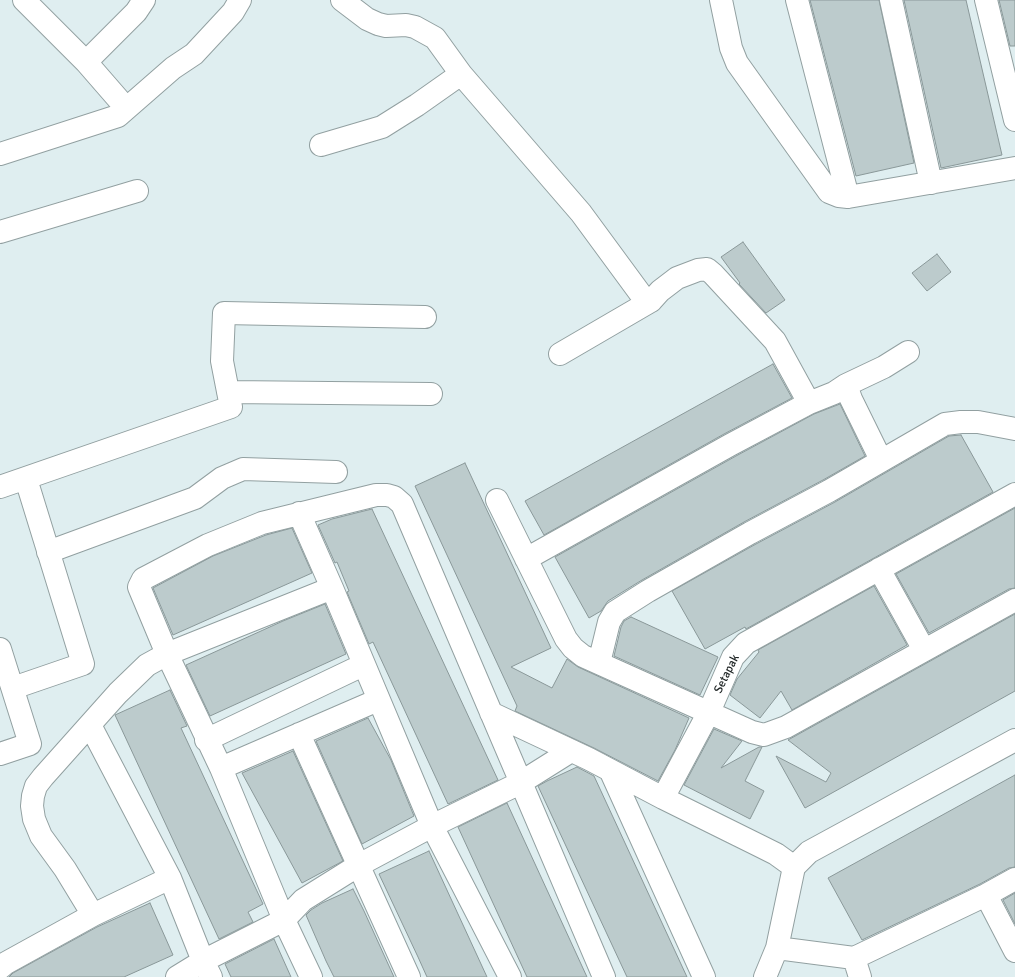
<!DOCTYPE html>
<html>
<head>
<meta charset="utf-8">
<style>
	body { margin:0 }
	canvas { display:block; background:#dfeef0 }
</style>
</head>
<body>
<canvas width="1015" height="977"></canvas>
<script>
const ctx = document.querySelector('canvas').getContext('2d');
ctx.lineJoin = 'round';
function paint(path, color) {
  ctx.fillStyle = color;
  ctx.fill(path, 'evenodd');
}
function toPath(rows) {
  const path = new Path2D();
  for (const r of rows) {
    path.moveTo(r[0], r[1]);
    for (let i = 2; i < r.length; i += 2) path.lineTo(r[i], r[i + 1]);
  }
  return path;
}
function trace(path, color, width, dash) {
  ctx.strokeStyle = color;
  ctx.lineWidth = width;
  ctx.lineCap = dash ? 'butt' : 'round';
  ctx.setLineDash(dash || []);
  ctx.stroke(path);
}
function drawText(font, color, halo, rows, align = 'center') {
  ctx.font = font + ' Signika,sans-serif';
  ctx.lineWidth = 4;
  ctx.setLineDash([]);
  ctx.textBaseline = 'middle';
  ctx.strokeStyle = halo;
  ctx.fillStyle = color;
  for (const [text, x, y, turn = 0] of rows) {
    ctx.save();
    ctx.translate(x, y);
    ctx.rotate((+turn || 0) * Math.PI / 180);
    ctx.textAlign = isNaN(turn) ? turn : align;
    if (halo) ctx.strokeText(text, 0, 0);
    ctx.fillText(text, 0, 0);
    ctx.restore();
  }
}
const building = toPath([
	[810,0,879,0,914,163,856,176,810,0],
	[904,0,966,0,1002,155,941,168,904,0],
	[999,0,1015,0,1015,46,1010,46,999,0],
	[743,242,785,300,766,313,739,284,740,283,721,257,743,242],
	[937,254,951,272,927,291,912,273,937,254],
	[773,364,792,398,724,434,544,535,525,501,773,364],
	[840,404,865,456,823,480,744,522,642,580,608,601,601,611,589,618,555,557,736,456,814,414,840,404],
	[961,435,993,492,746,629,745,627,705,649,672,591,756,544,835,502,949,436,961,435],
	[465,463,551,648,511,667,552,688,567,659,578,667,689,718,675,750,658,781,594,748,515,711,517,706,415,486,465,463],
	[1015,508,1015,588,1009,589,929,633,896,574,1015,508],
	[372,509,498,780,448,804,373,642,369,644,347,592,349,591,337,562,335,563,318,525,332,519,372,509],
	[292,528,312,573,173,635,153,588,213,556,266,535,292,528],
	[874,586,907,645,792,710,781,691,760,718,730,695,737,679,759,652,758,650,874,586],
	[325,604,346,654,210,716,186,665,283,621,325,604],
	[1015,614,1015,691,805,808,776,756,826,782,831,773,788,740,1015,614],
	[631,617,718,657,700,695,614,656,621,627,624,621,631,617],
	[170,690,187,726,181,728,263,904,248,912,253,922,219,939,115,715,170,690],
	[368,718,391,760,414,816,362,844,316,741,368,718],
	[714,729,742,741,721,768,759,747,762,747,745,781,764,791,750,819,684,785,714,729],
	[293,751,343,861,302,883,242,773,293,751],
	[577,767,594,776,687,977,627,977,538,786,547,781,577,767],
	[1015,775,1015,867,1009,868,980,884,862,940,828,878,1015,775],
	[507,803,587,977,527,977,458,827,507,803],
	[429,851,452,901,487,977,427,977,418,957,379,874,429,851],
	[353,889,364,911,394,977,334,977,326,961,306,915,311,910,322,903,353,889],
	[1015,893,1015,924,1003,900,1015,893],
	[150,903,173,955,124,977,9,977,13,973,97,927,150,903],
	[274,939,291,977,231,977,225,964,274,939]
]);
paint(building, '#bccbcc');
trace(building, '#8a9899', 1);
const minor = toPath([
	[24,0,86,62,136,12,144,0],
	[342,0,367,19,378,24,386,26,406,25,415,27,435,38,461,74,581,213,642,296,646,300,651,301,660,291,677,278,698,270,707,269,713,274,775,341,809,403],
	[721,0,731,48,737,63,829,192,839,196,848,197,1015,168],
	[797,0,848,197],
	[891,0,931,183],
	[986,0,1015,120],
	[86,62,126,108],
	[321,145,382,127,417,105,461,74],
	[0,154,118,116,173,68,194,54,233,12,240,0],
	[0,232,137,191],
	[560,354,651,301],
	[846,385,884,367,908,352],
	[228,392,431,394],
	[0,487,231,407,222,361,224,313,425,317],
	[497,500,566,639,573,648,583,656,752,732,764,735,786,727,1015,600],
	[299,513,332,588,432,826,510,977],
	[48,552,195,498,222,478,243,469,336,472],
	[526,559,730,445,809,403,834,393,846,385,851,399,881,460],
	[879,569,924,650],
	[0,649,30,744,0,754],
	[599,663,609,622,615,612,648,591,750,533,829,491,945,424,961,422,978,422,1015,429],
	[13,688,83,664,26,479],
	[491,713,589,759,663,798,760,846,776,854,794,867],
	[90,725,170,878,203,961,211,977],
	[299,734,409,977],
	[206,740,363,665],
	[221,768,378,700],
	[611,772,704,977],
	[663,798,709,712,733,657,746,643,1015,494],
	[986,895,1015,951],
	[93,915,65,869,41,836,34,819,32,806,33,796,36,786,43,777,118,693,147,665,167,654,332,588],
	[777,948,854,958,986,895,1015,879],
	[854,958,860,977],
	[0,968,6,963,93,915,170,878],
	[177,977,203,961,284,920,303,900,359,865,432,826,520,783,571,751],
	[311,977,284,920,221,768,167,654,139,587,143,579,208,545,262,523,376,495,387,495,394,497,402,504,604,977],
	[765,977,777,948,794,867,809,852,1015,740]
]);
trace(minor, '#92a0a1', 24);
trace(minor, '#fff', 22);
drawText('12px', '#1d2323', '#fff', [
	["Setapak",727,674,-63]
]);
</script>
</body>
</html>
